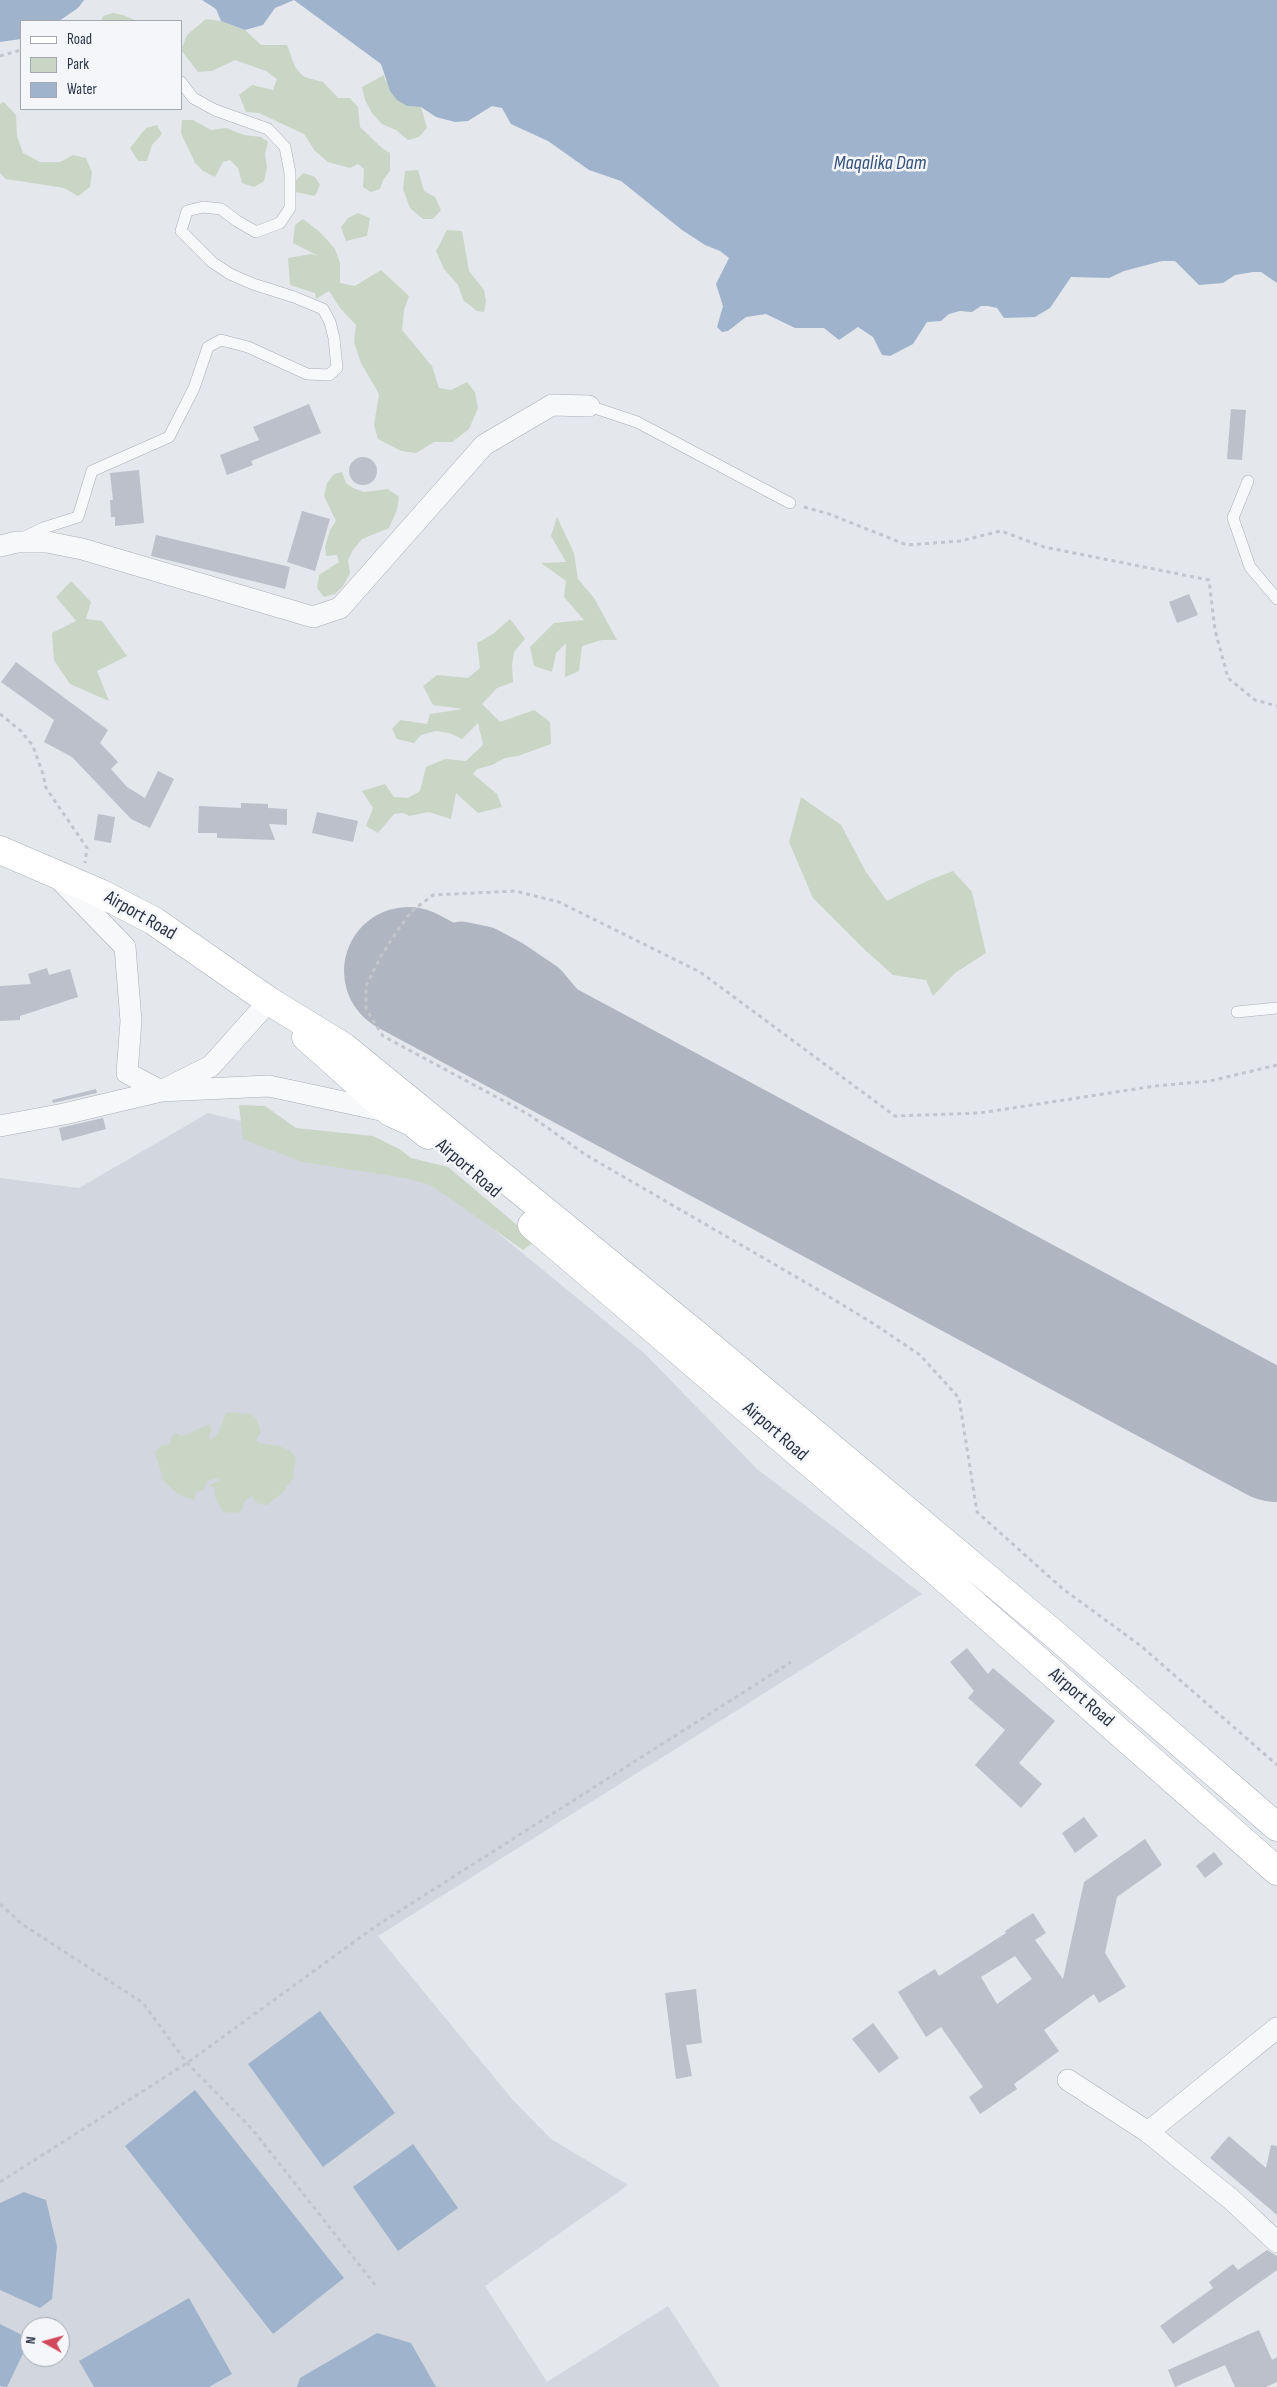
<!DOCTYPE html>
<html>
<head>
<meta charset="utf-8">
<style>
	body { margin:0 }
	#map { position:relative; width:1277px; height:2387px; overflow:hidden; background:#e4e7ec; font-family:"Sofia Sans Condensed",sans-serif }
	canvas { display:block }
	.legend { position:absolute; left:20px; top:20px; width:162px; height:90px; box-sizing:border-box; background:#f4f6f9; border:1px solid #a4a8b1; margin:0; padding:6px 9px; list-style:none; font-size:15px; color:#2b3445 }
	.legend li { display:flex; align-items:center; gap:10px; height:25px }
	.legend b { width:25px; border:1px solid #a4a8b1 }
	.north { position:absolute; left:20px; top:2317px; width:50px; height:50px; box-sizing:border-box; background:#f4f6f9; border:1px solid #a4a8b1; border-radius:50%; rotate:277deg; font-size:14px; font-weight:700; line-height:20px; text-align:center; color:#2b3445 }
	.north::after { content:''; display:block; margin:auto; width:18px; height:22px; background:#d1495b; clip-path:polygon(50% 0,100% 100%,50% 72%,0 100%) }
</style>
</head>
<body>
<div id="map">
<canvas width="1277" height="2387"></canvas>
<ul class="legend">
<li><b style="height:6px;background:#fff"></b>Road</li>
<li><b style="height:14px;background:#c9d6c5"></b>Park</li>
<li><b style="height:14px;background:#9fb4cc"></b>Water</li>
</ul>
<div class="north">N</div>
</div>
<script>
const ctx = document.querySelector('canvas').getContext('2d');
ctx.lineJoin = 'round';
function paint(path, color) {
  ctx.fillStyle = color;
  ctx.fill(path, 'evenodd');
}
function toPath(rows) {
  const path = new Path2D();
  for (const r of rows) {
    if (r.length === 3) {
      path.moveTo(r[0] + r[2], r[1]);
      path.arc(r[0], r[1], r[2], 0, 2 * Math.PI);
      continue;
    }
    path.moveTo(r[0], r[1]);
    for (let i = 2; i < r.length; i += 2) path.lineTo(r[i], r[i + 1]);
  }
  return path;
}
function trace(path, color, width, dash) {
  ctx.strokeStyle = color;
  ctx.lineWidth = width;
  ctx.lineCap = dash ? 'butt' : 'round';
  ctx.setLineDash(dash || []);
  ctx.stroke(path);
}
function drawText(font, color, halo, rows, align = 'center') {
  ctx.font = font + ' "Sofia Sans Condensed",sans-serif';
  ctx.lineWidth = 5;
  ctx.setLineDash([]);
  ctx.textBaseline = 'middle';
  ctx.strokeStyle = halo;
  ctx.fillStyle = color;
  for (const [text, x, y, turn = 0] of rows) {
    ctx.save();
    ctx.translate(x, y);
    ctx.rotate((+turn || 0) * Math.PI / 180);
    ctx.textAlign = isNaN(turn) ? turn : align;
    if (halo) ctx.strokeText(text, 0, 0);
    ctx.fillText(text, 0, 0);
    ctx.restore();
  }
}
paint(toPath([
	[208,1113,344,1146,425,1173,644,1353,757,1469,922,1594,378,1936,512,2099,551,2139,628,2185,485,2286,547,2382,668,2306,720,2387,0,2387,0,1178,79,1188],
	[30,2327,60,2327,60,2357,30,2357]
]), '#d2d6de');
paint(toPath([
	[113,13,123,15,137,21,101,21,103,16],
	[206,19,221,21,245,30,261,45,287,45,295,67,304,77,323,82,338,98,350,98,358,107,360,127,382,148,390,153,390,171,383,180,380,189,371,192,363,187,364,169,358,164,350,168,328,162,315,151,304,134,259,113,246,112,239,95,252,85,273,90,277,79,266,71,235,60,212,71,198,72,181,50,187,35],
	[384,75,385,80,407,106,421,107,427,128,419,137,408,140,396,130,382,124,372,113,365,100,362,87],
	[4,102,16,115,17,136,23,153,40,162,60,162,73,155,86,158,92,172,90,187,78,196,64,188,6,179,0,173,0,104],
	[182,120,193,120,211,130,226,128,244,135,261,137,268,142,265,154,267,167,264,181,254,187,242,183,238,168,230,160,223,162,215,177,203,171,195,163,181,133],
	[157,125,162,134,152,145,147,161,138,161,130,148,146,128],
	[418,170,424,191,435,197,441,210,433,219,423,219,410,208,403,189,405,171],
	[303,173,315,177,320,185,315,196,295,192,292,185],
	[358,213,370,218,367,236,346,241,341,227,348,218],
	[303,219,321,233,335,249,340,263,340,283,355,286,381,270,409,296,404,310,402,330,432,366,439,388,451,390,467,382,475,392,478,408,469,429,452,442,434,442,416,453,401,451,378,439,374,425,379,394,361,363,354,342,356,325,340,308,329,291,316,299,315,293,290,285,288,258,311,254,318,256,293,243,295,225],
	[447,230,462,231,469,271,484,290,486,301,484,312,477,311,463,300,458,285,444,269,436,251],
	[342,472,346,483,353,488,364,492,388,489,399,497,397,510,389,528,362,539,353,550,348,560,350,573,343,586,335,594,324,597,317,588,319,575,339,562,337,555,326,556,325,547,330,530,336,521,324,496,327,483,334,474],
	[557,517,574,553,578,579,594,598,617,640,602,640,582,646,579,671,565,677,566,643,556,653,552,672,534,666,530,647,554,623,584,620,564,597,566,581,541,563,566,562,551,536],
	[71,581,91,602,86,619,102,621,127,656,97,671,109,701,70,684,54,660,52,633,76,621,56,597],
	[510,619,525,639,514,652,512,665,513,682,497,688,482,704,500,722,534,710,550,722,551,744,518,756,505,758,492,765,477,769,473,774,497,794,502,807,478,813,456,793,451,819,429,812,409,816,403,813,394,814,378,833,366,826,373,808,362,791,385,784,394,797,408,798,420,791,426,767,445,759,466,761,483,745,478,723,462,739,449,733,436,731,421,735,414,743,397,739,392,729,400,720,427,724,430,714,463,709,433,705,423,686,437,675,468,678,480,668,477,643,493,634],
	[801,797,841,825,866,872,887,901,927,881,953,871,972,892,986,953,955,973,933,996,926,980,893,975,865,950,813,898,789,842],
	[239,1105,265,1106,296,1128,373,1136,401,1150,411,1158,448,1167,536,1241,523,1250,431,1185,406,1178,302,1162,243,1139],
	[232,1412,250,1414,256,1418,261,1432,256,1440,259,1443,278,1446,289,1450,296,1458,293,1472,294,1477,282,1493,267,1505,256,1503,252,1496,244,1502,242,1510,237,1513,223,1512,215,1497,215,1488,209,1485,219,1481,219,1478,208,1480,203,1490,196,1492,194,1500,178,1494,162,1479,163,1472,161,1472,155,1453,160,1446,170,1444,171,1438,175,1433,181,1436,185,1435,209,1424,211,1430,209,1437,211,1441,219,1431,226,1413]
]), '#c9d6c5');
paint(toPath([
	[0,0,84,0,78,8,59,21,21,21,21,39,0,42],
	[202,0,294,0,275,8,263,25,245,30,221,21,216,9],
	[294,0,1277,0,1277,283,1261,272,1253,272,1235,275,1223,283,1199,285,1175,261,1162,261,1124,271,1109,278,1071,277,1050,308,1035,317,1004,318,997,308,988,306,981,306,972,312,960,311,949,314,941,321,927,322,913,344,890,356,882,355,873,337,858,327,839,340,824,328,795,328,766,314,746,317,728,331,722,332,717,327,723,306,716,284,729,258,720,251,705,245,682,230,621,181,589,170,548,141,511,124,502,108,492,106,468,121,455,122,436,117,421,107,407,106,397,100,390,91,381,64],
	[320,2011,395,2113,323,2167,248,2064],
	[195,2090,344,2278,273,2334,125,2146],
	[413,2144,458,2208,398,2251,353,2187],
	[24,2192,46,2200,57,2246,52,2299,40,2308,0,2290,0,2203],
	[189,2298,232,2374,209,2387,94,2387,79,2361],
	[0,2324,30,2339,7,2387,0,2386],
	[377,2333,411,2343,436,2387,297,2387,300,2378]
]), '#9fb4cc');
trace(toPath([
	[537,1041,475,1026,447,1027,436,1024,427,1016,418,1000,418,985,424,967,440,952,461,947,485,952,511,966,542,987,569,1019,583,1044,598,1061,615,1077,642,1098]
]), '#b0b6c1', 51);
trace(toPath([
	[408,971,1277,1438]
]), '#b0b6c1', 128);
paint(toPath([
	[309,404,321,433,251,461,253,465,227,475,220,455,259,440,253,427],
	[1231,409,1246,410,1242,460,1227,459],
	[363,471,14],
	[139,470,144,523,115,526,115,517,111,517,110,500,113,500,110,473],
	[302,511,330,519,315,571,287,562],
	[156,535,290,567,285,589,151,556],
	[1189,594,1198,615,1177,623,1169,602],
	[16,662,108,730,100,743,118,762,111,769,127,787,145,798,158,771,174,779,150,828,131,819,72,757,44,742,54,720,1,682],
	[241,803,268,804,268,808,287,809,287,825,269,824,275,840,217,838,217,833,198,833,199,806,241,808],
	[317,812,358,821,353,842,312,833],
	[98,814,115,817,111,843,94,840],
	[47,968,49,975,70,969,78,997,20,1016,20,1020,0,1021,0,986,31,984,28,974],
	[96,1089,97,1093,53,1103,52,1100],
	[103,1118,106,1129,62,1141,59,1128],
	[967,1648,988,1674,993,1668,1055,1721,1019,1763,1042,1784,1021,1808,975,1765,1005,1730,968,1698,974,1691,950,1662],
	[1084,1817,1098,1836,1075,1853,1062,1833],
	[1145,1839,1162,1865,1117,1897,1105,1953,1126,1987,1099,2003,1094,1994,1044,2030,1059,2051,1014,2084,1017,2089,980,2114,969,2097,983,2087,941,2027,926,2037,898,1992,935,1969,939,1976,1006,1933,1005,1931,1033,1913,1046,1933,1035,1940,1063,1979,1084,1882],
	[1015,1956,1032,1979,997,2004,981,1977],
	[1214,1852,1223,1864,1205,1878,1196,1866],
	[696,1989,702,2043,686,2045,692,2076,676,2079,665,1993],
	[873,2023,899,2058,879,2073,852,2039],
	[1229,2136,1266,2168,1271,2145,1277,2146,1277,2215,1210,2158],
	[1267,2250,1277,2256,1277,2270,1173,2344,1160,2326,1213,2288,1209,2282,1233,2264,1238,2270],
	[1259,2330,1272,2360,1277,2357,1277,2382,1266,2387,1235,2387,1225,2365,1175,2387,1168,2370]
]), '#bbc0ca');
const service = toPath([
	[589,406,637,422,790,503],
	[1248,481,1233,518,1250,567,1277,599],
	[23,538,43,528,78,517,92,471,169,437,194,388,208,347,221,340,248,347,307,374,329,375,337,368,334,338,330,322,323,309,294,297,253,284,230,274,212,262,181,231,187,211,203,207,221,209,237,221,256,232,280,223,290,208,290,173,285,147,268,129,215,110,193,98,181,82],
	[1237,1012,1277,1008]
]);
const minor = toPath([
	[0,546,17,542,47,542,82,549,313,617,340,608,484,445,552,405,589,406],
	[59,879,125,947,131,1021,127,1073,161,1091,269,1086,390,1112],
	[0,1126,64,1114,161,1091,211,1066,269,1001],
	[1068,2080,1148,2132,1232,2200,1277,2242],
	[1148,2132,1277,2028]
]);
const secondary = toPath([
	[0,850,100,893,154,921,269,1001,344,1047,697,1335,1053,1633,1277,1827],
	[306,1037,390,1112,412,1122,428,1135],
	[532,1225,934,1569,1277,1871]
]);
trace(service, '#a9aeb7', 12);
trace(minor, '#a9aeb7', 22);
trace(secondary, '#a9aeb7', 29);
trace(toPath([
	[0,56,21,50],
	[804,507,829,514,907,545,960,541,1001,531,1044,547,1209,580,1215,630,1228,678,1255,700,1277,706],
	[0,714,21,731,33,746,43,774,46,788,87,848,85,863],
	[1277,1065,1210,1081,1155,1086,980,1113,895,1116,700,972,559,902,515,891,433,895,412,911,397,931,381,956,366,986,366,1009,383,1036,528,1114,586,1155,810,1285,874,1324,920,1355,959,1398,977,1512,1063,1589,1141,1646,1277,1765],
	[0,1904,22,1924,143,2003,187,2063,252,2129,376,2286],
	[0,2182,187,2063,376,1926,791,1662]
]), '#c2c5cb', 3, [4, 4]);
trace(service, '#f7f8fa', 11);
trace(minor, '#f7f8fa', 21);
trace(secondary, '#fff', 28);
drawText('19px', '#2b3445', '#f4f6f9', [
	["Airport Road",140,916,30],
	["Airport Road",468,1169,41],
	["Airport Road",775,1432,41],
	["Airport Road",1081,1698,41]
]);
drawText('italic 20px', '#34527a', '#f4f6f9', [
	["Maqalika Dam",880,164]
]);
</script>
</body>
</html>
